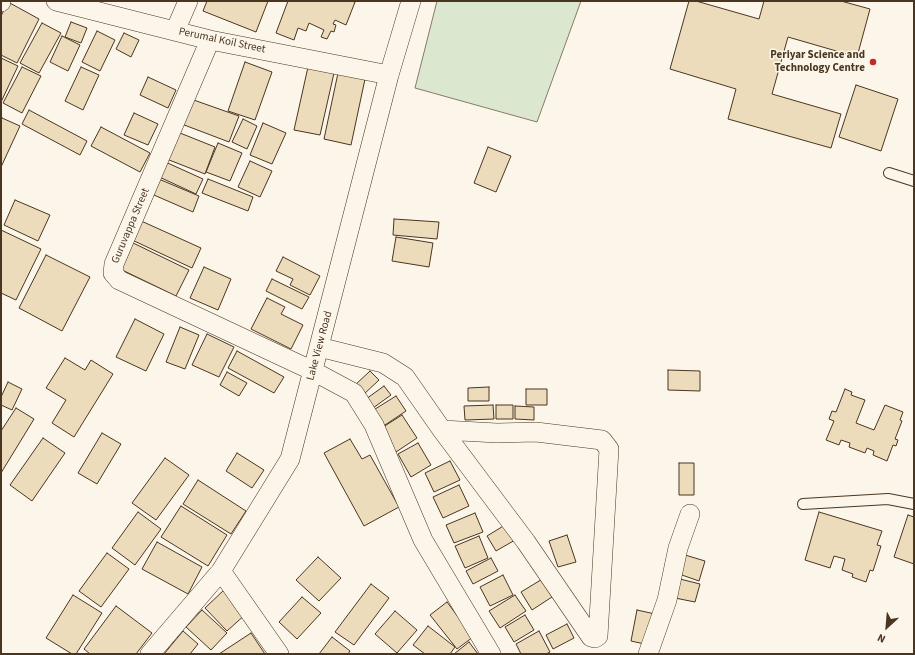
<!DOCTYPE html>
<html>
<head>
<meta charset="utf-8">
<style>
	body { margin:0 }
	#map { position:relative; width:915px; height:655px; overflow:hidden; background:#fbf6e9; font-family:"Source Sans 3",sans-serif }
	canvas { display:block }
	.frame { position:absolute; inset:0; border:2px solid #4a3520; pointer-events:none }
	.north { position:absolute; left:867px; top:607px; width:40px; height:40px; -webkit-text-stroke:3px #fbf6e9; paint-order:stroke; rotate:206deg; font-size:11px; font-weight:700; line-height:16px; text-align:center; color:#4a3520 }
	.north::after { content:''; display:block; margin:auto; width:14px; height:18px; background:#4a3520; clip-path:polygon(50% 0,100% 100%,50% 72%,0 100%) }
</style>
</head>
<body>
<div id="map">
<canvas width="915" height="655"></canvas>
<div class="frame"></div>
<div class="north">N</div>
</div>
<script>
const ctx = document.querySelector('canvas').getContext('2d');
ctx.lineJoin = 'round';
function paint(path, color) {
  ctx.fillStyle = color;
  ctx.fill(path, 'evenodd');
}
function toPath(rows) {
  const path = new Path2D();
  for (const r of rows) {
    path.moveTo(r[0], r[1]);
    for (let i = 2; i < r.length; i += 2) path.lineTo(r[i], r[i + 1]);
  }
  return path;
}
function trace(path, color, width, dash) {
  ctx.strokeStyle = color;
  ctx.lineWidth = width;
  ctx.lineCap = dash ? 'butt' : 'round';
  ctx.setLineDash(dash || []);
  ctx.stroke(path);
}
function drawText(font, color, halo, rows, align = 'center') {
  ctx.font = font + ' "Source Sans 3",sans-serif';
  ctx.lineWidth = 3;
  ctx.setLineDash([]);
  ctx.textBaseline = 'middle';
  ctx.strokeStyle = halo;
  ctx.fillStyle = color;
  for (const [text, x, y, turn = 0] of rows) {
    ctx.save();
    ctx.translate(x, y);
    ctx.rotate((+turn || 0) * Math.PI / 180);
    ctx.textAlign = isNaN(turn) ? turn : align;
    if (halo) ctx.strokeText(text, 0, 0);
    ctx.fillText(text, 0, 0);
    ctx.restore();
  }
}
const green = toPath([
	[437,1,581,1,537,122,415,88,437,1]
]);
paint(green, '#dce7d0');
trace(green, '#887966', 1);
const building = toPath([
	[207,1,268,1,256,32,203,11,207,1],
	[288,1,351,1,355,2,346,25,335,20,333,24,336,25,334,32,331,31,327,39,321,37,324,30,309,23,306,31,298,28,294,40,276,33,288,1],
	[689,1,696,1,759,19,764,1,841,1,870,9,857,57,788,37,772,94,841,114,831,148,728,119,736,89,670,69,689,1],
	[8,2,39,19,17,63,1,55,1,16,8,2],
	[71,22,87,28,81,43,65,37,71,22],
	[42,23,61,33,39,73,20,63,42,23],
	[97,31,115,40,100,71,82,62,97,31],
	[124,33,139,40,131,57,116,49,124,33],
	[62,36,80,45,68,71,50,62,62,36],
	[1,58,18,66,1,102,1,58],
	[245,62,272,72,255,120,228,111,245,62],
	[22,67,41,76,22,113,3,103,22,67],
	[81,67,99,75,83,110,65,101,81,67],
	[308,67,334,73,320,135,294,130,308,67],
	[338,73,365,79,351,145,324,139,338,73],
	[148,77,176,90,168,108,140,95,148,77],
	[856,85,898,99,881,151,839,137,856,85],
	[188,98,239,116,229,142,179,123,188,98],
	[29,110,87,141,80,155,22,124,29,110],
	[134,113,158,124,148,145,124,135,134,113],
	[2,118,20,126,1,167,1,121,2,118],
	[243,119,257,126,247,149,232,142,243,119],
	[263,123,286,133,272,164,250,155,263,123],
	[101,127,150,153,140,172,91,146,101,127],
	[175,131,215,147,205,174,164,158,175,131],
	[218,143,242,153,230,181,206,172,218,143],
	[488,147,511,156,496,192,474,183,488,147],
	[161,160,203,179,196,194,155,175,161,160],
	[250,161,272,171,260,197,238,187,250,161],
	[154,177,199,196,193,212,147,192,154,177],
	[208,179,253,197,248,211,202,193,208,179],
	[15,200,50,215,38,241,4,225,15,200],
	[394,219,439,222,437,239,393,235,394,219],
	[139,220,201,248,192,268,130,239,139,220],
	[1,230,41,249,16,300,1,293,1,230],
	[396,237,433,243,429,267,392,261,396,237],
	[131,242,189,270,176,296,118,268,131,242],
	[46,255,90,277,62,331,19,308,46,255],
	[283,257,320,276,310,295,290,285,293,279,276,271,283,257],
	[204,267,231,279,218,310,190,298,204,267],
	[272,279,309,297,302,309,266,291,272,279],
	[267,298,285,307,281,314,303,325,291,349,251,329,267,298],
	[135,319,164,334,146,371,116,357,135,319],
	[180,327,199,335,185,369,166,362,180,327],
	[207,334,234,347,219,377,192,365,207,334],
	[237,351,284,377,274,393,228,368,237,351],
	[65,358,85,370,91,360,113,374,74,437,52,423,66,400,46,388,65,358],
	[668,370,700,371,700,391,668,390,668,370],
	[370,371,379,380,363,395,354,386,370,371],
	[227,372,247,383,239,396,220,385,227,372],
	[8,382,22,389,12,410,1,405,1,397,8,382],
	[384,386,391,395,373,408,366,399,384,386],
	[489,387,489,401,468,401,468,388,489,387],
	[526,389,547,389,547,405,526,405,526,389],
	[845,389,852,392,851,395,865,400,856,423,874,430,885,405,903,412,900,420,902,421,895,439,898,440,896,446,893,445,887,461,873,455,874,451,867,448,865,453,849,447,850,443,841,440,839,445,826,440,834,421,829,419,832,411,836,412,845,389],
	[396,396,406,411,382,427,372,411,396,396],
	[493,405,494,419,465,420,464,406,493,405],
	[496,405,513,405,513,419,496,419,496,405],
	[515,406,534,407,534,420,515,419,515,406],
	[16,408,34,419,1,473,1,431,16,408],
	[402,415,417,438,396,452,380,429,402,415],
	[102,433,121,444,97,484,78,473,102,433],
	[43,438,65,453,32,501,10,485,43,438],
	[350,439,362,459,370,455,399,507,364,526,324,453,350,439],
	[418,443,431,465,411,477,398,454,418,443],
	[237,453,264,470,252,488,226,471,237,453],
	[165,458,189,475,156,520,132,503,165,458],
	[450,461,460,480,434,492,425,473,450,461],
	[679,463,694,463,694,495,679,495,679,463],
	[198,480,246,511,231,534,183,504,198,480],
	[459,485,469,506,443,518,433,497,459,485],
	[181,506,227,535,208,566,161,537,181,506],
	[138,512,161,529,135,565,112,548,138,512],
	[819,512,882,531,877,545,881,546,873,571,870,570,866,582,852,577,853,574,842,570,845,559,834,556,830,568,805,560,819,512],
	[475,513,483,532,454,543,446,525,475,513],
	[908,515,914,517,914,564,894,557,908,515],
	[505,525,515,540,496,551,487,536,505,525],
	[567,535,576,562,558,567,549,541,567,535],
	[479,536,488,558,465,568,455,546,479,536],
	[157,542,202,567,188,594,142,569,157,542],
	[107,553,129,569,101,607,79,591,107,553],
	[685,555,705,561,699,581,679,574,685,555],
	[318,557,341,578,319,601,296,580,318,557],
	[491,558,498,571,473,584,466,571,491,558],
	[503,575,513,595,490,606,480,587,503,575],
	[544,578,555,595,532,610,521,592,544,578],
	[680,579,700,584,695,602,675,598,680,579],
	[371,584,389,598,354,645,335,632,371,584],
	[224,590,247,613,227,631,205,608,224,590],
	[73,595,102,613,76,654,72,654,46,638,73,595],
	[515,595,526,611,500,628,489,611,515,595],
	[302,597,321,613,297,639,279,622,302,597],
	[447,602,473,637,457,649,430,615,447,602],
	[116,606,152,633,136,654,90,654,84,649,116,606],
	[202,610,227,633,211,650,186,627,202,610],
	[637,610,655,614,649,645,631,641,637,610],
	[395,611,417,630,397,653,375,634,395,611],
	[525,615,534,630,514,642,505,627,525,615],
	[567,624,574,638,553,649,546,635,567,624],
	[428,626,455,647,450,654,425,654,413,645,428,626],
	[183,631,198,644,190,654,164,654,183,631],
	[539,631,550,652,546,654,521,654,516,644,539,631],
	[251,633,265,654,219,654,251,633],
	[332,637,350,651,348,654,319,654,332,637],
	[469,642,478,654,454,654,469,642]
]);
paint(building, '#ecdcbc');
trace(building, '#4a3520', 1);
const lane = toPath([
	[889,173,914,181],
	[803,504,888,499,914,504]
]);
const street = toPath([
	[56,1,210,40,389,75],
	[1,2,1,1],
	[175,31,188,1],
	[210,40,114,264,113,273,119,280,313,371,354,393,374,425,423,540,491,654],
	[319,347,383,363,405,377,442,430,526,542,591,637,595,638,598,636,609,449,602,440,536,432,497,433,442,430],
	[221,571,279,654],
	[150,654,221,571,290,459,389,75,411,1],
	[648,654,667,600,678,548,690,514]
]);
trace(lane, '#4a3520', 12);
trace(street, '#4a3520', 20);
trace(lane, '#fbf6e9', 10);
trace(street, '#fbf6e9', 19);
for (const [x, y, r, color] of [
	[873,62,4,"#c62828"]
]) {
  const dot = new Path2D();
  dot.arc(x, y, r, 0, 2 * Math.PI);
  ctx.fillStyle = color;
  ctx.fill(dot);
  trace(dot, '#fbf6e9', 1.5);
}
drawText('11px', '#4a3520', '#fbf6e9', [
	["Perumal Koil Street",222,41,12],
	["Guruvappa Street",131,226,-67],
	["Lake View Road",320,346,-75]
]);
drawText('bold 11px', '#4a3520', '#fbf6e9', [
	["Periyar Science and",865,56],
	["Technology Centre",865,69]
], 'right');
</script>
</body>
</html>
